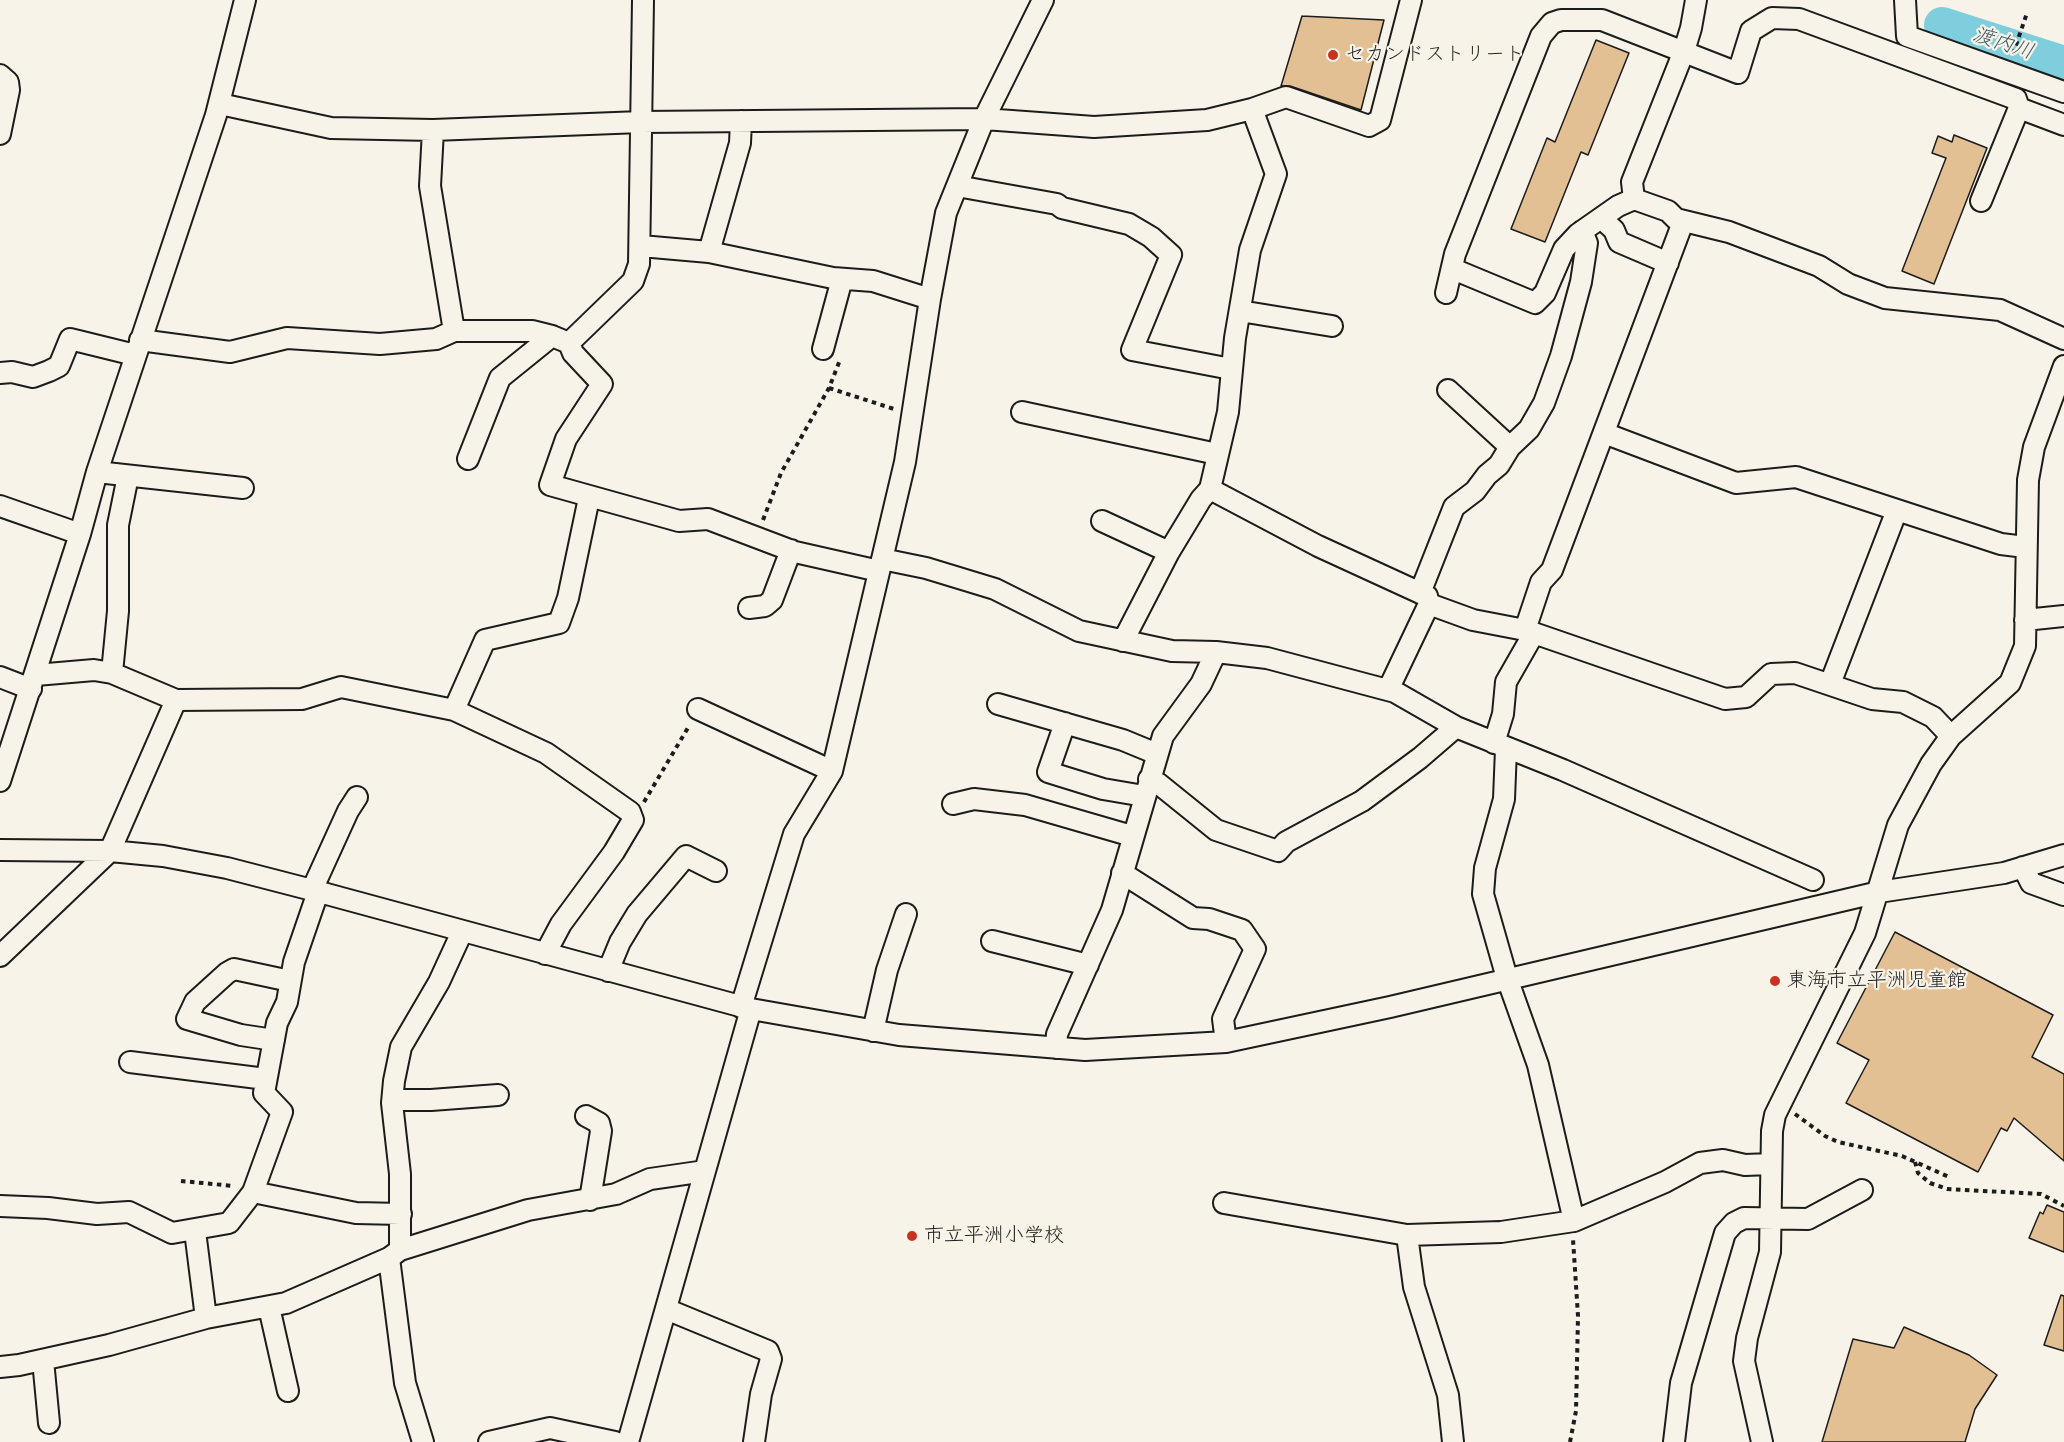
<!DOCTYPE html>
<html>
<head>
<meta charset="utf-8">
<style>
	body { margin:0 }
	canvas { display:block; background:#f7f3e8 }
</style>
</head>
<body>
<canvas width="2064" height="1442"></canvas>
<script>
const ctx = document.querySelector('canvas').getContext('2d');
ctx.lineJoin = 'round';
function toPath(rows) {
  const path = new Path2D();
  for (const r of rows) {
    path.moveTo(r[0], r[1]);
    for (let i = 2; i < r.length; i += 2) path.lineTo(r[i], r[i + 1]);
  }
  return path;
}
function trace(path, color, width, dash) {
  ctx.strokeStyle = color;
  ctx.lineWidth = width;
  ctx.lineCap = dash ? 'butt' : 'round';
  ctx.setLineDash(dash || []);
  ctx.stroke(path);
}
function paint(path, color) {
  ctx.fillStyle = color;
  ctx.fill(path, 'evenodd');
}
function drawText(font, color, halo, rows, align = 'center') {
  ctx.font = font + ' "Balsamiq Sans","Klee One",sans-serif';
  ctx.lineWidth = 4.5;
  ctx.setLineDash([]);
  ctx.textBaseline = 'middle';
  ctx.strokeStyle = halo;
  ctx.fillStyle = color;
  for (const [text, x, y, turn = 0] of rows) {
    ctx.save();
    ctx.translate(x, y);
    ctx.rotate((+turn || 0) * Math.PI / 180);
    ctx.textAlign = isNaN(turn) ? turn : align;
    if (halo) ctx.strokeText(text, 0, 0);
    ctx.fillText(text, 0, 0);
    ctx.restore();
  }
}
trace(toPath([
	[1942,25,2064,64]
]), '#7fcedd', 36);
const building = toPath([
	[1302,16,1384,20,1361,110,1290,86,1281,86,1302,16],
	[1596,40,1629,53,1588,155,1581,152,1545,242,1511,229,1547,138,1555,142,1596,40],
	[1954,135,1987,148,1934,284,1902,271,1946,158,1932,153,1938,136,1952,142,1954,135],
	[1895,932,2053,1015,2032,1057,2064,1074,2064,1161,2014,1118,2007,1131,2001,1128,1978,1172,1846,1103,1869,1060,1837,1043,1895,932],
	[2047,1205,2064,1212,2064,1252,2029,1238,2040,1212,2043,1214,2047,1205],
	[2061,1295,2064,1296,2064,1351,2044,1345,2061,1295],
	[1904,1327,1969,1355,1997,1375,1975,1409,1965,1442,1822,1442,1853,1339,1894,1348,1904,1327]
]);
paint(building, '#e3bf94');
trace(building, '#1c1c1c', 1.5);
const minor = toPath([
	[643,0,639,264,633,281,569,343,573,353,602,384,566,439,550,485,679,521,708,519,795,552,879,571],
	[1696,0,1691,28,1684,51,1632,182,1634,199,1668,211,1676,219,1729,232,1819,266,1848,284,1885,298,2000,310,2064,339],
	[1905,0,1907,36,2064,92],
	[0,75,8,82,9,90,0,134],
	[220,104,331,128,433,130,641,122,984,119,1094,127,1207,120,1252,109,1286,97,1369,126,1380,120,1411,0],
	[957,186,1057,204,1062,208,1129,224,1151,237,1171,255,1132,350,1231,369],
	[1981,201,2019,108,2064,125],
	[1601,218,1614,230,1619,242,1668,263],
	[641,246,709,252,833,278,873,281,930,299],
	[709,252,740,143,741,121],
	[1453,269,1535,303,1545,293,1564,249,1578,234,1618,206,1634,199],
	[1446,293,1455,254,1541,36,1552,23,1561,20,1602,20,1738,73,1751,31,1772,18,1799,19,2016,99,2019,108],
	[1240,311,1332,326],
	[454,331,532,331,552,336],
	[140,340,230,352,287,338,380,344,436,339,454,331,430,186,433,130],
	[823,349,842,279],
	[0,373,12,372,33,377,49,371,59,366,70,339,135,355],
	[1022,412,1217,454],
	[1604,433,1736,483,1796,477,2001,544,2025,547],
	[1510,447,1529,429,1544,403,1561,356,1581,282,1587,243,1582,231],
	[468,459,500,378,552,336,569,343],
	[97,472,243,488],
	[1210,489,1318,546,1427,596,1429,604,1473,620,1525,630,1725,699,1746,697,1771,674,1795,673,1872,699,1903,702,1933,717,1951,736],
	[0,506,80,534],
	[1102,521,1169,552],
	[882,559,926,568,995,589,1079,631,1172,651,1216,652,1267,658,1395,692,1456,727,1563,770,1813,880],
	[1420,593,1454,507,1475,491,1487,475,1499,465,1510,447,1448,390],
	[749,608,765,606,772,600,791,550],
	[2025,620,2064,616],
	[1525,630,1541,582,1552,570,1683,222],
	[1123,641,1169,552,1201,499,1210,489,1228,412,1235,338,1250,250,1276,174,1252,109],
	[112,673,118,611,118,525,128,476],
	[36,675,94,670,112,673,176,700,302,699,341,687,454,710,546,753,630,812,633,820,614,852,561,924,545,954],
	[0,677,31,689],
	[1830,684,1897,510],
	[1388,690,1429,604],
	[998,704,1123,740,1157,754],
	[698,709,832,771],
	[454,710,485,640,559,623,568,598,589,498],
	[1065,723,1048,772,1103,789,1144,796],
	[1494,743,1503,714,1506,682,1534,633],
	[1506,749,1504,799,1485,868,1483,894,1507,978,1538,1065,1574,1221],
	[1149,779,1159,784,1216,830,1278,851,1286,842,1362,801,1420,758,1456,727],
	[0,781,80,534,97,472,216,115,245,0],
	[953,804,974,799,1025,805,1132,836],
	[0,850,110,851,163,856,227,868,312,890,751,1009,899,1035,1085,1050,1226,1042,1390,1007,1879,892,2004,873,2064,855],
	[2023,867,2031,883,2064,895],
	[1122,873,1193,918,1209,919,1242,930,1255,949,1223,1019,1226,1042],
	[312,890,348,811,357,797],
	[992,941,1088,965],
	[0,956,110,851,176,700],
	[608,971,620,942,637,914,686,856,716,871],
	[741,1007,794,834,832,771,905,462,930,299,946,213,984,119,1043,0],
	[873,1031,887,970,906,914],
	[274,1040,241,1035,187,1019,195,1002,227,973,234,969,290,981],
	[1056,1048,1057,1034,1112,910,1163,736,1201,684,1216,652],
	[130,1062,266,1079],
	[393,1100,431,1100,498,1095],
	[586,1116,599,1123,601,1131,590,1200],
	[253,1192,356,1213,401,1214],
	[1224,1203,1407,1235,1501,1232,1574,1221,1665,1182,1700,1163,1723,1160,1745,1165,1771,1164],
	[0,1206,48,1208,97,1214,129,1212,172,1233,229,1223,253,1192,282,1112,264,1093,277,1023,287,1002,294,962,318,892],
	[195,1231,206,1318],
	[1407,1235,1414,1287,1448,1395,1453,1442],
	[400,1250,400,1174,392,1103,394,1081,401,1047,439,982,462,932],
	[389,1258,405,1383,423,1442],
	[269,1307,288,1391],
	[666,1309,768,1351,771,1359,761,1394,754,1442],
	[43,1360,49,1423],
	[0,1367,19,1365,109,1345,206,1318,286,1303,389,1258,400,1250,528,1210,616,1194,650,1179,705,1171],
	[489,1442,550,1428,615,1442],
	[628,1442,751,1009],
	[1674,1442,1681,1383,1725,1233,1734,1223,1744,1218,1808,1219,1862,1190],
	[1762,1442,1744,1361,1747,1338,1770,1252,1772,1131,1775,1115,1865,933,1898,825,1931,764,1951,736,2010,683,2025,646,2028,480,2034,447,2064,366]
]);
trace(minor, '#1c1c1c', 24);
trace(toPath([
	[2013,54,2027,13],
	[829,388,894,409],
	[763,520,781,473,829,388,840,360],
	[644,802,689,726],
	[1795,1114,1825,1136,1838,1142,1902,1156,1949,1177],
	[1915,1162,1918,1173,1930,1183,1947,1189,2041,1194,2064,1206],
	[181,1181,234,1186],
	[1570,1442,1576,1411,1578,1316,1573,1239]
]), '#1c1c1c', 4, [4.5, 4.5]);
trace(minor, '#f7f3e8', 20);
for (const [x, y, r, color] of [
	[1333,55,6,"#c8321e"],
	[1775,981,6,"#c8321e"],
	[912,1236,6,"#c8321e"]
]) {
  const dot = new Path2D();
  dot.arc(x, y, r, 0, 2 * Math.PI);
  ctx.fillStyle = color;
  ctx.fill(dot);
  trace(dot, '#f7f3e8', 2);
}
drawText('20px', '#1c1c1c', '#f7f3e8', [
	["セカンドストリート",1345,55],
	["東海市立平洲児童館",1787,981],
	["市立平洲小学校",924,1236]
], 'left');
drawText('italic 21px', '#3f5a60', '#f7f3e8', [
	["渡内川",2003,44,18]
]);
</script>
</body>
</html>
